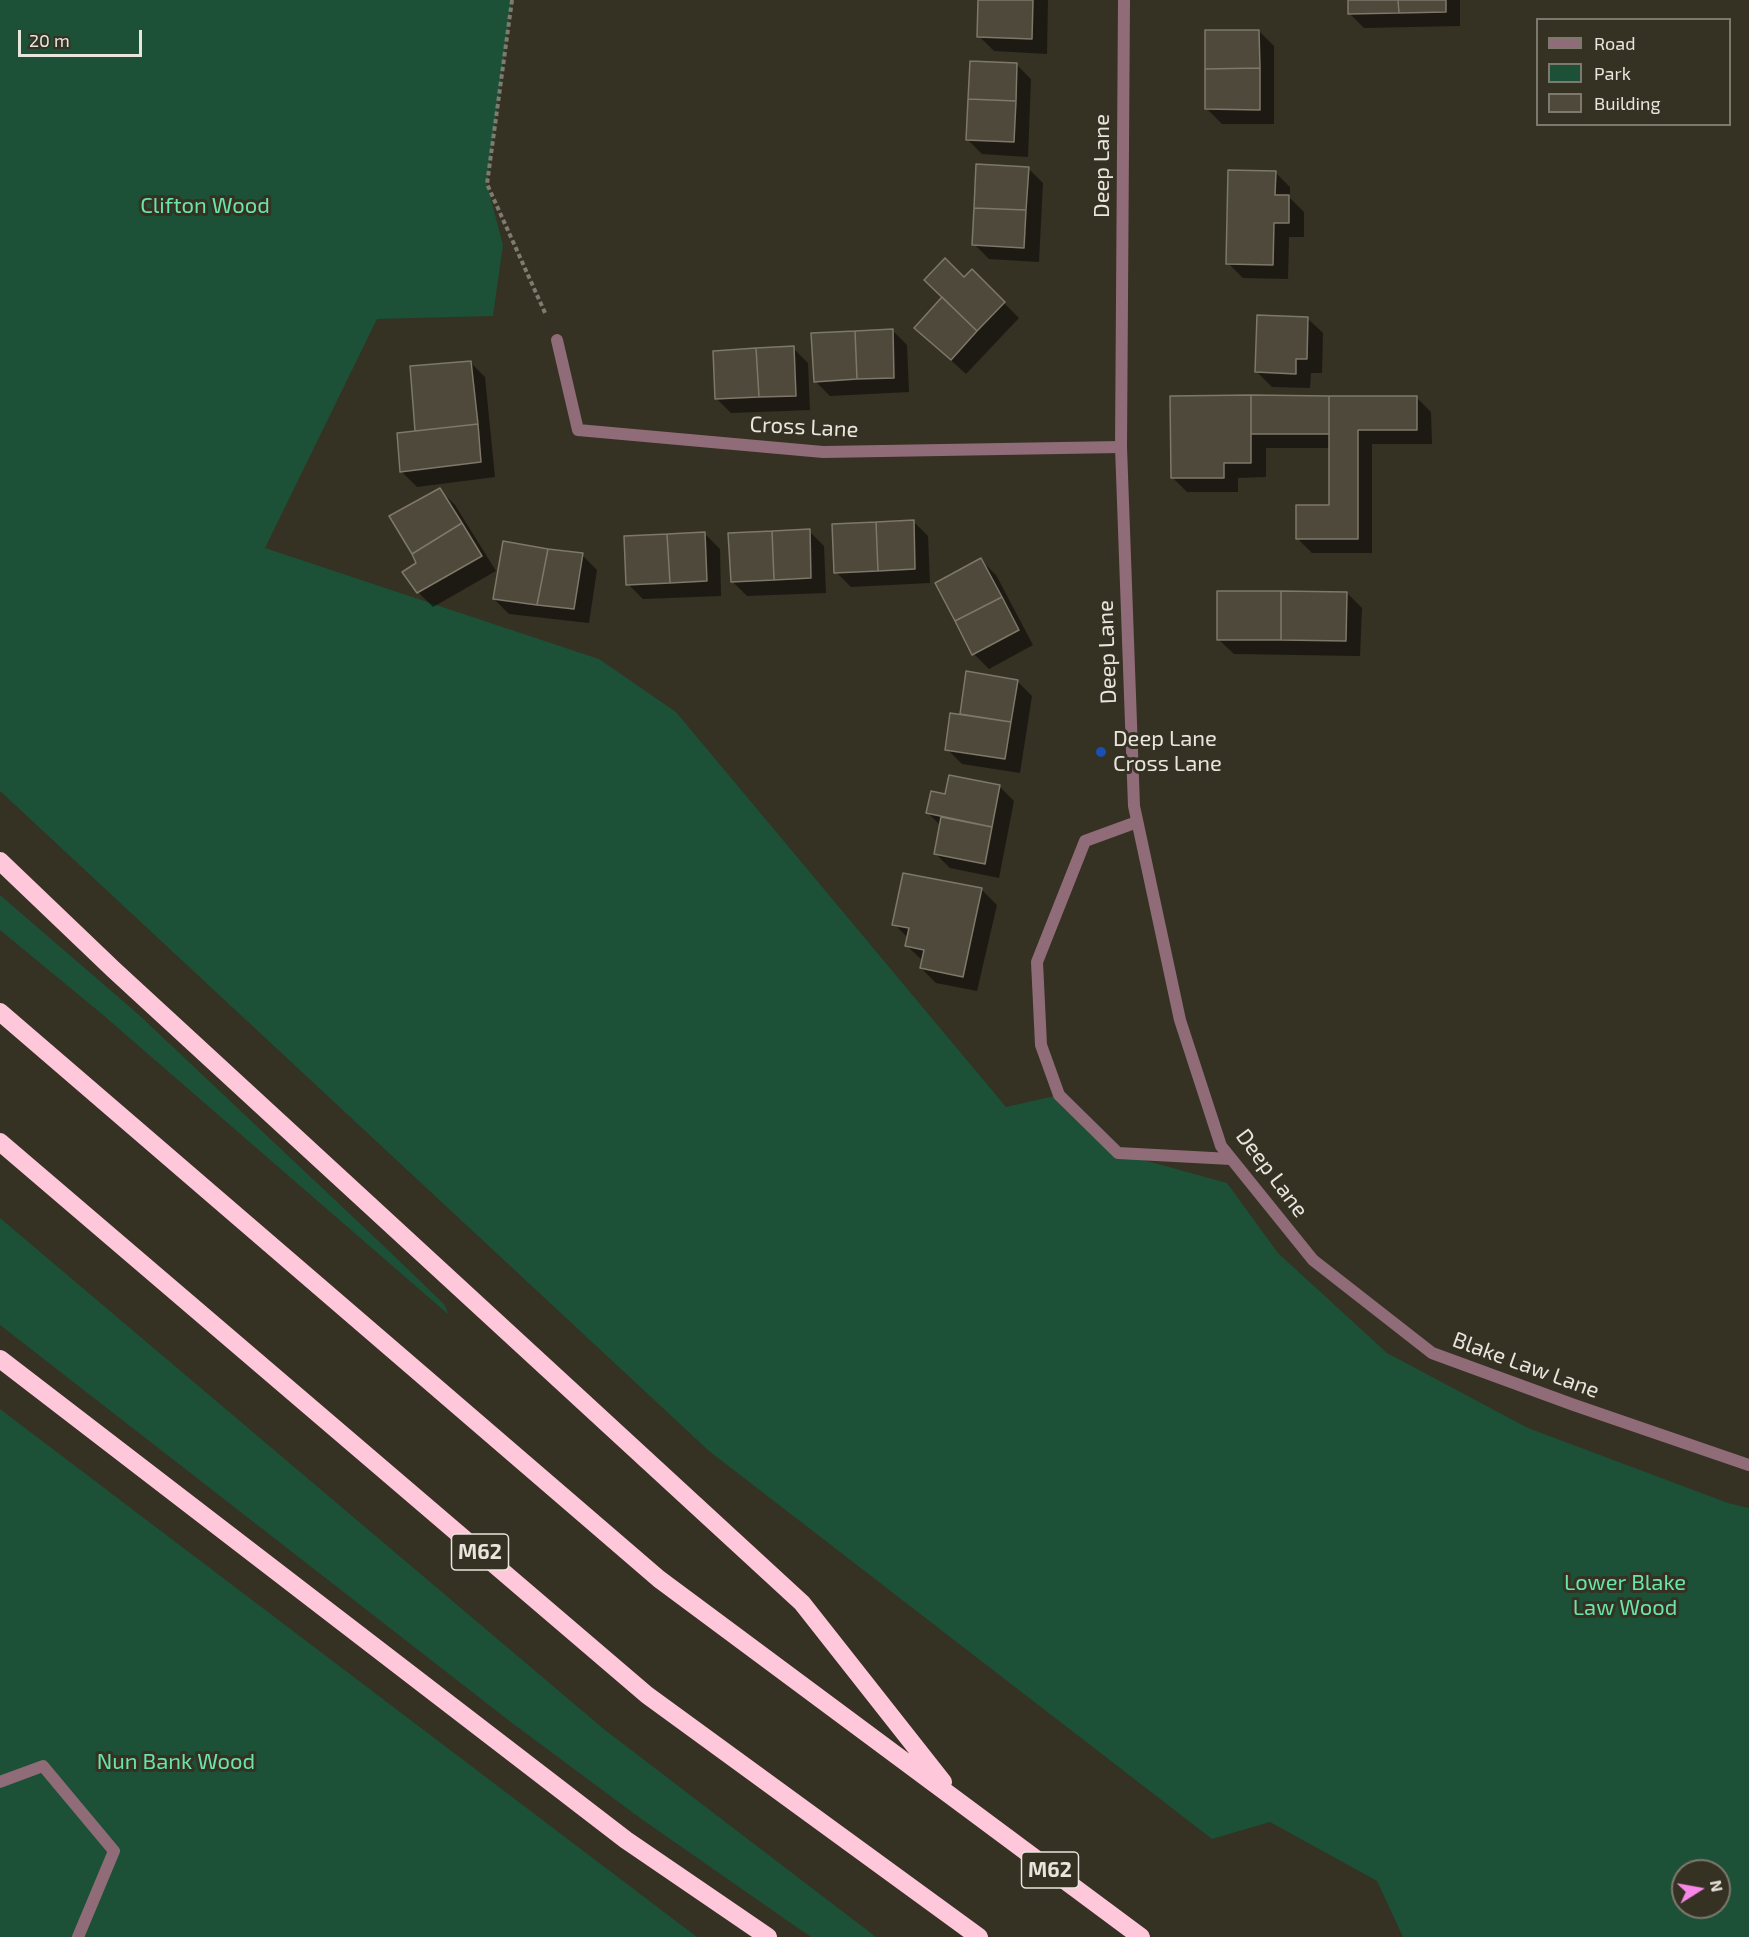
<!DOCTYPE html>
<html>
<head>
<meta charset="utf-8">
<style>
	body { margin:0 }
	#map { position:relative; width:1749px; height:1937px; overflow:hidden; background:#353123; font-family:"Exo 2",sans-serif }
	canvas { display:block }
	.legend { position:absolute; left:1536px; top:18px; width:195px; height:108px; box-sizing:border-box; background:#353123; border:2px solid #7d796d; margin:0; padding:8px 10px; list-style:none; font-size:18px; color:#e8e5dd }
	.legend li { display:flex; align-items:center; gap:12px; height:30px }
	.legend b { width:30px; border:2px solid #7d796d }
	.north { position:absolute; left:1671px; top:1859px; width:60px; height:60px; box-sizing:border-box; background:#353123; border:2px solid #7d796d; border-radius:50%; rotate:79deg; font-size:16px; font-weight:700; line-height:24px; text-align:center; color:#e8e5dd }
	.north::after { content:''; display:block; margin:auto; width:21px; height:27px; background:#f987e9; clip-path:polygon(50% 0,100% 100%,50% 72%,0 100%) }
	.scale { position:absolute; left:18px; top:30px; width:124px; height:27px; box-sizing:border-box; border:3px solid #e8e5dd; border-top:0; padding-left:8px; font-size:18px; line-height:21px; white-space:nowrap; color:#e8e5dd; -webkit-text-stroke:4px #353123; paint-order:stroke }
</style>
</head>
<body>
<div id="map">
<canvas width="1749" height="1937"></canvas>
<ul class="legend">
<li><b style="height:8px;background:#906b78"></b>Road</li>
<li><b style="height:16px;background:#1c5037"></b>Park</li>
<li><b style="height:16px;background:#4e493b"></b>Building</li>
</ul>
<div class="north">N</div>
<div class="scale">20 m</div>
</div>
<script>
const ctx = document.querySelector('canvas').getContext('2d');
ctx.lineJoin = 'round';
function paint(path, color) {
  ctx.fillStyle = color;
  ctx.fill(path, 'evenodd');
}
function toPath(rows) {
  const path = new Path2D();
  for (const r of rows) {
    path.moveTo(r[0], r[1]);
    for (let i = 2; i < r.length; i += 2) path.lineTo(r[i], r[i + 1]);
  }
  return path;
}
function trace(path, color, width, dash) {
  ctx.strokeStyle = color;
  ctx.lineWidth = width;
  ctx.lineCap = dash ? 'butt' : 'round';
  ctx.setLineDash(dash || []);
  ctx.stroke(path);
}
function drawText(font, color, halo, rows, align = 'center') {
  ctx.font = font + ' "Exo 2",sans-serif';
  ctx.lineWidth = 6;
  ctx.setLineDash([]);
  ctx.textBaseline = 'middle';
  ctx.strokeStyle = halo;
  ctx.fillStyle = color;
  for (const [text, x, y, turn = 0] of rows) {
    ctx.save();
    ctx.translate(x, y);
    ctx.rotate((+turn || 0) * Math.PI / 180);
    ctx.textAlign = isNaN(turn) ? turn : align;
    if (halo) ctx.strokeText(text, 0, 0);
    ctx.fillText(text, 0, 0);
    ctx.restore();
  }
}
paint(toPath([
	[0,0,512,0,487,184,503,245,493,316,377,319,265,548,599,659,676,712,1006,1107,1059,1095,1118,1153,1227,1183,1278,1253,1387,1353,1528,1428,1728,1503,1749,1508,1749,1937,1403,1937,1377,1881,1270,1822,1212,1839,709,1451,0,791],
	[1683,1871,1719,1871,1719,1907,1683,1907],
	[0,895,138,1014,388,1250,444,1304,449,1315,103,1015,0,930],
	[0,1218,605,1730,876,1937,811,1937,792,1924,640,1818,512,1723,0,1325],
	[0,1409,697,1937,0,1937]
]), '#1c5037');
paint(toPath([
	[980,0,1048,0,1047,54,994,51,979,36],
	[1349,0,1460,0,1460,26,1364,28,1349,13],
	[1259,31,1274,46,1274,124,1222,124,1207,109],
	[1016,64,1031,79,1028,157,982,154,967,139],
	[1028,168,1043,183,1039,262,989,259,974,244],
	[1275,172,1290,187,1290,198,1304,212,1304,237,1289,237,1288,279,1243,278,1228,263],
	[972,271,1019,318,966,374,931,342,944,297],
	[1307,318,1323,333,1322,373,1311,373,1310,388,1272,387,1257,372],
	[892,330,907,345,909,392,830,396,815,381],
	[793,348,808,363,810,410,731,413,716,398],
	[470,362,485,377,495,477,417,487,402,472,416,433,412,367],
	[1172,397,1416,397,1431,412,1432,444,1372,444,1372,553,1312,553,1297,538,1331,507,1330,448,1266,448,1266,477,1238,478,1238,492,1187,492,1172,477],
	[440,490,455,505,496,571,433,607,418,592,418,563],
	[913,521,928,536,930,583,851,587,836,572],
	[809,531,824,546,826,593,747,596,732,581],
	[705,534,720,549,721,596,643,599,628,584],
	[582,555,597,570,589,623,509,614,494,599],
	[981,560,996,575,1033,645,989,669,974,654],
	[1347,593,1362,608,1360,656,1234,654,1218,639],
	[968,673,1017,681,1032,696,1020,773,962,764,947,749,961,716],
	[999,786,1014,801,999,878,950,868,935,853,941,826,928,813,947,795],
	[982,890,997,905,977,991,936,983,921,968,923,961,906,945,908,938,894,924]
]), '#0007');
const building = toPath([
	[978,0,1033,0,1032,39,977,37,978,0],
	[1348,0,1398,0,1399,13,1348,14,1348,0],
	[1398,0,1446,0,1446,12,1399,13,1398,0],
	[1205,30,1259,30,1260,68,1205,69,1205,30],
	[970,61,1017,63,1016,101,968,99,970,61],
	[1260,68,1260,110,1205,109,1205,69,1260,68],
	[968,99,1016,101,1014,142,966,140,968,99],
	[976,164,1029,167,1026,210,974,208,976,164],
	[1228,170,1276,171,1275,195,1289,195,1289,223,1274,223,1273,265,1226,264,1228,170],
	[974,208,1026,210,1024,248,972,245,974,208],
	[945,258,964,277,972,269,1005,302,977,331,924,280,945,258],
	[942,297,977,331,951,360,914,328,942,297],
	[1257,315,1308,317,1307,359,1296,359,1296,374,1255,372,1257,315],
	[893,329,894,378,857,379,855,331,893,329],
	[855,331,857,379,814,382,811,333,855,331],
	[794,346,796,396,759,397,756,348,794,346],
	[756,348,759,397,715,399,713,351,756,348],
	[471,361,478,424,415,431,410,366,471,361],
	[1251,395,1251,463,1224,463,1224,478,1171,478,1170,396,1251,395],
	[1251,395,1329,396,1329,434,1251,434,1251,395],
	[1329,396,1417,396,1417,430,1358,430,1358,539,1296,539,1296,505,1329,505,1329,396],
	[478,424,481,462,400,472,397,433,478,424],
	[440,488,462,523,412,554,389,516,440,488],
	[914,520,915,569,878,571,876,522,914,520],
	[876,522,878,571,834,573,832,524,876,522],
	[462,523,482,556,417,593,402,572,416,563,412,554,462,523],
	[810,529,811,578,774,580,772,531,810,529],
	[772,531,774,580,731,582,728,533,772,531],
	[705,532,707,581,670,583,667,534,705,532],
	[667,534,670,583,626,585,624,536,667,534],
	[503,541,548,549,537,605,493,599,503,541],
	[548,549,583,553,574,609,537,605,548,549],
	[981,558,1002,597,955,621,935,583,981,558],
	[1217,591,1281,591,1281,640,1217,640,1217,591],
	[1281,591,1347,592,1346,641,1281,640,1281,591],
	[1002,597,1019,630,972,655,955,621,1002,597],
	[966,671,1018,680,1011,722,960,714,966,671],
	[950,713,1011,722,1005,759,945,750,950,713],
	[949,775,1000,785,992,827,926,813,931,791,945,794,949,775],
	[941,817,992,827,985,864,934,854,941,817],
	[903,873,982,888,963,977,920,968,924,950,905,946,909,928,892,925,903,873]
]);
paint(building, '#4e493b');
trace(building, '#7e7869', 1.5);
trace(toPath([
	[512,0,487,184,546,315]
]), '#7f7b6f', 4, [4.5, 3]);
trace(toPath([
	[0,1782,43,1766,114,1851,78,1937]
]), '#906b78', 12);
trace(toPath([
	[557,340,578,430,823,452,1121,447],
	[1137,822,1085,841,1037,962,1041,1045,1059,1095,1118,1153,1231,1159]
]), '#906b78', 12);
trace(toPath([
	[1124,0,1121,447,1134,806,1180,1020,1221,1146,1313,1260,1432,1353,1574,1405,1749,1465]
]), '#906b78', 12);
trace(toPath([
	[0,861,114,970,802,1603,943,1782],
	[0,1012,659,1579,1141,1937],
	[0,1142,647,1695,979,1937],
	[0,1359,626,1840,768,1937]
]), '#fec7da', 18);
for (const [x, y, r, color] of [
	[1101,752,6,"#1a4fb4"]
]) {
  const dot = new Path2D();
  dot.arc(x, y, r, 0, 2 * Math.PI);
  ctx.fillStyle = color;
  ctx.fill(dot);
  trace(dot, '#353123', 2);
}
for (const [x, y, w] of [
	[480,1552,57],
	[1050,1870,57]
]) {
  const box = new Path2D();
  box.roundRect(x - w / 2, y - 18, w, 36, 4.5);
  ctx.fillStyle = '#353123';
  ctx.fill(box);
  trace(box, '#e8e5dd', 1.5);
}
drawText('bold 21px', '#e8e5dd', null, [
	["M62",480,1552],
	["M62",1050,1870]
]);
drawText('22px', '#e8e5dd', '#353123', [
	["Deep Lane",1102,166,-90],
	["Cross Lane",804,427,3],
	["Deep Lane",1107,652,-92],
	["Deep Lane",1272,1173,53],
	["Blake Law Lane",1526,1365,20]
]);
drawText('22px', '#69e5a9', '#353123', [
	["Clifton Wood",205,206],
	["Lower Blake",1625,1583],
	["Law Wood",1625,1608],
	["Nun Bank Wood",176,1762]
]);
drawText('22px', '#e8e5dd', '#353123', [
	["Deep Lane",1113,739],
	["Cross Lane",1113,764]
], 'left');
</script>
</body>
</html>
